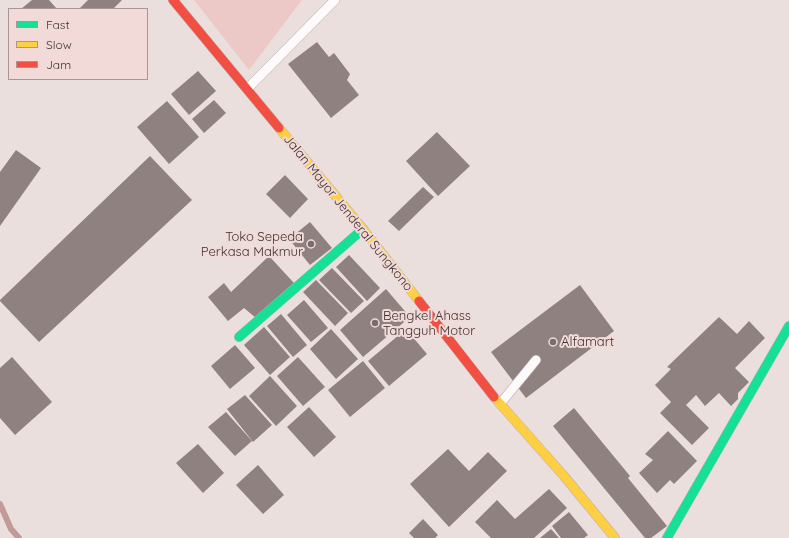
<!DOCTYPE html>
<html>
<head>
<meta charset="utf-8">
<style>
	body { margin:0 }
	#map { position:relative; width:789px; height:538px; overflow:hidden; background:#ebdfde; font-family:Quicksand,sans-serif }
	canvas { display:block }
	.legend { position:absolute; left:8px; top:8px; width:140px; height:72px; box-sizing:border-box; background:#f1dad8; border:1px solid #a89695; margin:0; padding:5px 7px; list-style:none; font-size:12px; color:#3a3131 }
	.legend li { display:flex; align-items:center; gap:8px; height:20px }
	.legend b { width:20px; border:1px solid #a89695 }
</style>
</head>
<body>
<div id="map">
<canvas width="789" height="538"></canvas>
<ul class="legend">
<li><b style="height:5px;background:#16e098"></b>Fast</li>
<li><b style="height:5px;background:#ffcf43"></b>Slow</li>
<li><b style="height:5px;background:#f24e42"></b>Jam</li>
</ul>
</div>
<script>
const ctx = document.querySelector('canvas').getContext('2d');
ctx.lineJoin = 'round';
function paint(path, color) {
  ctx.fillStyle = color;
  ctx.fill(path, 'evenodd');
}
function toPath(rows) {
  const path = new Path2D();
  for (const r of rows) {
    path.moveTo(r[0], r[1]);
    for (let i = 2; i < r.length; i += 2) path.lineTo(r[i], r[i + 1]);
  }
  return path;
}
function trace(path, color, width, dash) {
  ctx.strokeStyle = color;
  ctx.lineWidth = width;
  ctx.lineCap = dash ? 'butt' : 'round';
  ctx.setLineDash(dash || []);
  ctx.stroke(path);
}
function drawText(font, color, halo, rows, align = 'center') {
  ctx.font = font + ' Quicksand,sans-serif';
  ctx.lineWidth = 4;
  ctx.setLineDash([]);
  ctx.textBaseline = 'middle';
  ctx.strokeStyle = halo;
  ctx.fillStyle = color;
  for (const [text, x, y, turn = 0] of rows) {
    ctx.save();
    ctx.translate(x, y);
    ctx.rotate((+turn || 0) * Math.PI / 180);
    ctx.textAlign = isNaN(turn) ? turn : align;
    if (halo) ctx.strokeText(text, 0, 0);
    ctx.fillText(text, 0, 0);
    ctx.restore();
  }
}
paint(toPath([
	[194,0,302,0,249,70]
]), '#ecc8c6');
trace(toPath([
	[0,504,11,529,19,538]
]), '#c29a99', 6);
paint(toPath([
	[32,0,49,0,57,9,21,9],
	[88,0,122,0,113,9,81,9,80,8],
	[317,42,329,57,334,53,350,74,347,80,359,95,331,118,288,64],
	[198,71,216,91,189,115,171,94],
	[214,100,226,113,204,133,192,119],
	[167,101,199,137,169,164,137,127],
	[437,132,470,166,438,196,406,161],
	[16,150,41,168,0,226,0,172],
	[150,156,192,200,39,342,0,301,0,300],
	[285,175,308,199,290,218,266,194],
	[423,187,434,197,399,231,388,221],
	[310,222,332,248,310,265,289,239],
	[349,255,380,288,367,301,336,267],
	[269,256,294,283,256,318,244,308,228,321,208,297,224,283,231,292],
	[332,268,364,301,351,313,319,280],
	[316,280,348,313,335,326,303,292],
	[580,285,614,331,526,398,491,352],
	[386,289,410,317,363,357,340,330],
	[304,300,328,328,311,342,287,315],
	[281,314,307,345,293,357,267,326],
	[719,317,737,334,749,321,765,338,735,368,749,382,738,393,738,399,731,406,719,393,705,406,696,395,686,405,709,428,692,445,660,413,671,402,655,385,671,369,667,367],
	[264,327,290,357,270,375,244,345],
	[331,329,358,359,336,379,310,349],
	[406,329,427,354,389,386,368,361],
	[235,345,255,368,230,389,211,366],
	[12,357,52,402,15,435,0,418,0,368],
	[298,357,325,387,303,406,277,376],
	[363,361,385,388,350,417,328,390],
	[270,376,297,406,276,426,249,396],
	[245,395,272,425,253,442,227,409],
	[309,407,336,437,314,457,287,427],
	[574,408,630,476,628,478,667,526,651,538,645,538,553,426],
	[226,412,252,441,235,456,208,427],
	[668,431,697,461,674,484,670,480,657,493,639,473,653,460,645,454],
	[198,444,224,473,203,493,176,463],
	[448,449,469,471,488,452,507,471,449,527,410,484],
	[258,465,284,495,263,514,236,485],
	[549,489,567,508,534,538,491,538,475,522,497,500,515,519],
	[569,512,588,535,584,538,561,538,552,526],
	[423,519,438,535,435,538,414,538,409,533],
	[551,529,559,538,540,538]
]), '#8f8180');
const lane = toPath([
	[247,89,335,0],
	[500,404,536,360]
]);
const fast = toPath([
	[239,337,363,229],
	[667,538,789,326]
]);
const slow = toPath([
	[279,128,363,229,419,301],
	[494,397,564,476,615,538]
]);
const jam = toPath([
	[173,0,279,128],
	[419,301,494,397]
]);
trace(lane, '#b9b0af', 10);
trace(fast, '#b9b0af', 10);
trace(slow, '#b9b0af', 10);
trace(jam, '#b9b0af', 10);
trace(lane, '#fcfafa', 9);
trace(fast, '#16e098', 9);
trace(slow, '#ffcf43', 9);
trace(jam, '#f24e42', 9);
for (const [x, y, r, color] of [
	[311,244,4,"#786e6e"],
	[375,323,4,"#786e6e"],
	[553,342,4,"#786e6e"]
]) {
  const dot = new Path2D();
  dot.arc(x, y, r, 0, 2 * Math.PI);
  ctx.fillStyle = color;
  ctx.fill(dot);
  trace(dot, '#f1dad8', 1.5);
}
drawText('13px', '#3a3131', '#f1dad8', [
	["Jalan Mayor Jenderal Sungkono",348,213,51]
]);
drawText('13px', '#3a3131', '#f1dad8', [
	["Toko Sepeda",303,237,"right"],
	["Perkasa Makmur",303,252,"right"],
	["Bengkel Ahass",383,316],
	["Tangguh Motor",383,331],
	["Alfamart",561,342]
], 'left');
</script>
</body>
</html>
